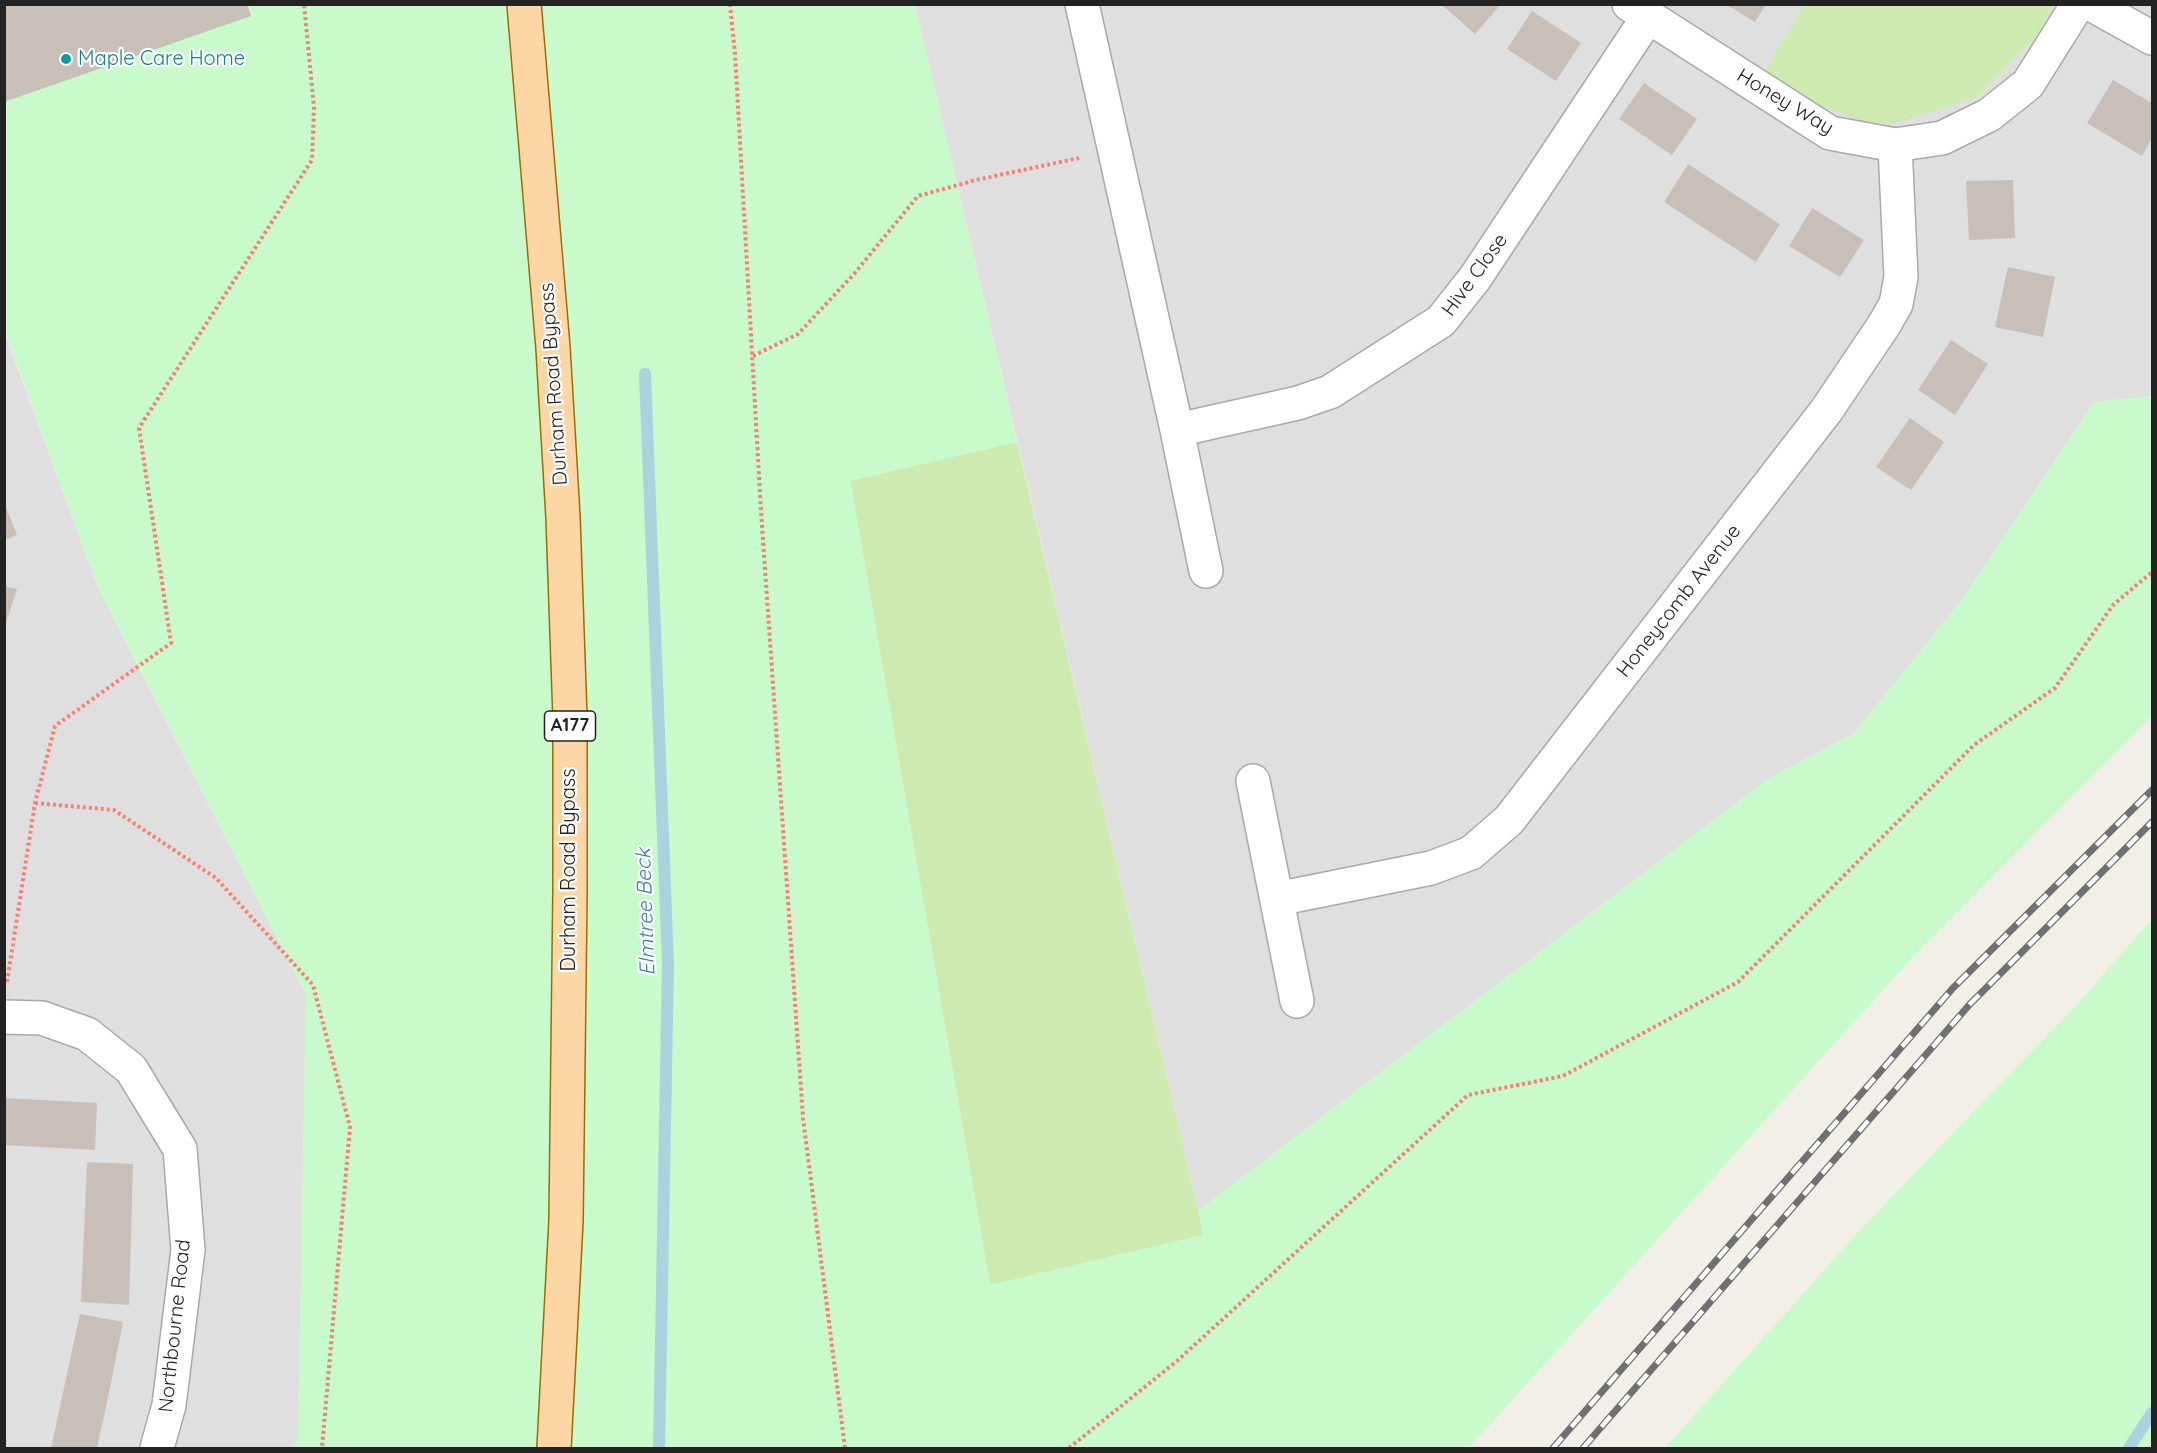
<!DOCTYPE html>
<html>
<head>
<meta charset="utf-8">
<style>
	body { margin:0 }
	#map { position:relative; width:2157px; height:1453px; overflow:hidden; background:#f2efe9; font-family:Quicksand,sans-serif }
	canvas { display:block }
	.frame { position:absolute; inset:0; border:6px solid #222; pointer-events:none }
</style>
</head>
<body>
<div id="map">
<canvas width="2157" height="1453"></canvas>
<div class="frame"></div>
</div>
<script>
const ctx = document.querySelector('canvas').getContext('2d');
ctx.lineJoin = 'round';
function paint(path, color) {
  ctx.fillStyle = color;
  ctx.fill(path, 'evenodd');
}
function toPath(rows) {
  const path = new Path2D();
  for (const r of rows) {
    path.moveTo(r[0], r[1]);
    for (let i = 2; i < r.length; i += 2) path.lineTo(r[i], r[i + 1]);
  }
  return path;
}
function trace(path, color, width, dash) {
  ctx.strokeStyle = color;
  ctx.lineWidth = width;
  ctx.lineCap = dash ? 'butt' : 'round';
  ctx.setLineDash(dash || []);
  ctx.stroke(path);
}
function drawText(font, color, halo, rows, align = 'center') {
  ctx.font = font + ' Quicksand,sans-serif';
  ctx.lineWidth = 4.5;
  ctx.setLineDash([]);
  ctx.textBaseline = 'middle';
  ctx.strokeStyle = halo;
  ctx.fillStyle = color;
  for (const [text, x, y, turn = 0] of rows) {
    ctx.save();
    ctx.translate(x, y);
    ctx.rotate((+turn || 0) * Math.PI / 180);
    ctx.textAlign = isNaN(turn) ? turn : align;
    if (halo) ctx.strokeText(text, 0, 0);
    ctx.fillText(text, 0, 0);
    ctx.restore();
  }
}
paint(toPath([
	[915,5,2152,5,2152,396,2094,402,1961,601,1854,733,1768,779,1199,1210,1204,1235],
	[4,331,98,588,306,995,298,1437,294,1448,5,1448]
]), '#e0dfdf');
paint(toPath([
	[1805,5,2054,5,2040,32,1976,98,1880,128,1757,83],
	[1017,442,1204,1235,990,1285,850,480]
]), '#cdebb0');
paint(toPath([
	[5,5,915,5,1017,442,850,481,990,1285,1203,1235,1198,1211,1768,779,1854,733,1961,601,2094,402,2152,396,2152,716,1911,959,1469,1448,294,1448,298,1437,306,995,98,588,5,331],
	[2152,919,2152,1448,1665,1448,1860,1230,2082,999]
]), '#c8facc');
trace(toPath([
	[645,374,668,964,659,1448],
	[2129,1448,2152,1413]
]), '#aad3df', 12);
paint(toPath([
	[4,4,247,4,251,16,4,102],
	[1441,4,1501,4,1475,34],
	[1725,4,1766,4,1755,22],
	[1532,11,1581,43,1556,81,1507,49],
	[2113,80,2152,103,2152,138,2142,156,2087,123],
	[1644,83,1697,119,1672,155,1619,119],
	[1688,164,1780,224,1756,262,1664,202],
	[2013,180,2015,238,1969,240,1966,181],
	[1812,208,1864,240,1840,277,1789,246],
	[2008,267,2055,277,2043,337,1995,327],
	[1951,340,1988,364,1955,415,1918,390],
	[1910,418,1944,442,1911,490,1876,467],
	[4,502,17,535,4,540],
	[4,586,17,589,5,626,4,626],
	[4,1098,97,1103,95,1150,4,1145],
	[87,1162,133,1164,129,1305,81,1302],
	[80,1314,123,1322,109,1393,97,1448,51,1448]
]), '#c7bfb8');
const minor = toPath([
	[1082,4,1177,430,1206,571],
	[1629,4,1830,133,1895,145,1942,138,1989,115,2028,84,2078,4],
	[2091,4,2152,38],
	[1177,430,1298,403,1330,392,1441,321,1475,278,1648,17],
	[1253,781,1297,1001],
	[1277,899,1431,868,1471,853,1509,820,1826,411,1884,325,1896,304,1901,277,1895,145],
	[4,1017,42,1018,87,1034,131,1069,180,1149,188,1250,169,1405,157,1448]
]);
const major = toPath([
	[524,4,553,348,563,517,570,718,570,892,566,1221,554,1448]
]);
trace(minor, '#a9a9a9', 36);
trace(major, '#a06b00', 36);
trace(toPath([
	[730,4,735,54,761,511,803,1118,845,1448],
	[753,356,798,334,854,274,918,196,976,180,1079,158],
	[35,803,114,810,216,878,313,985,350,1127,322,1448],
	[7,982,35,803,55,726,171,643,139,428,312,160,314,108,304,4],
	[1069,1448,1177,1361,1468,1095,1563,1076,1738,982,1974,745,2055,688,2113,605,2152,572]
]), '#fa8072', 4, [3, 3]);
trace(minor, '#fff', 33);
trace(major, '#fcd6a4', 33);
const rail = toPath([
	[1553,1448,1953,988,2152,790],
	[1583,1448,1970,1004,2152,822]
]);
trace(rail, '#707070', 7);
trace(rail, '#fff', 4.5, [14]);
for (const [x, y, r, color] of [
	[66,59,6,"#0f9aa8"]
]) {
  const dot = new Path2D();
  dot.arc(x, y, r, 0, 2 * Math.PI);
  ctx.fillStyle = color;
  ctx.fill(dot);
  trace(dot, '#fff', 2);
}
for (const [x, y, w] of [
	[570,726,51]
]) {
  const box = new Path2D();
  box.roundRect(x - w / 2, y - 15, w, 30, 4.5);
  ctx.fillStyle = '#fff';
  ctx.fill(box);
  trace(box, '#222', 1.5);
}
drawText('bold 18px', '#222', null, [
	["A177",570,726]
]);
drawText('20px', '#0d838f', '#fff', [
	["Maple Care Home",78,59]
], 'left');
drawText('20px', '#222', '#fff', [
	["Honey Way",1785,102,31],
	["Hive Close",1475,275,-54],
	["Durham Road Bypass",554,384,-94],
	["Honeycomb Avenue",1679,601,-52],
	["Durham Road Bypass",569,870,-90],
	["Northbourne Road",175,1326,-84]
]);
drawText('italic 21px', '#4a7aab', '#fff', [
	["Elmtree Beck",646,912,-92]
]);
</script>
</body>
</html>
